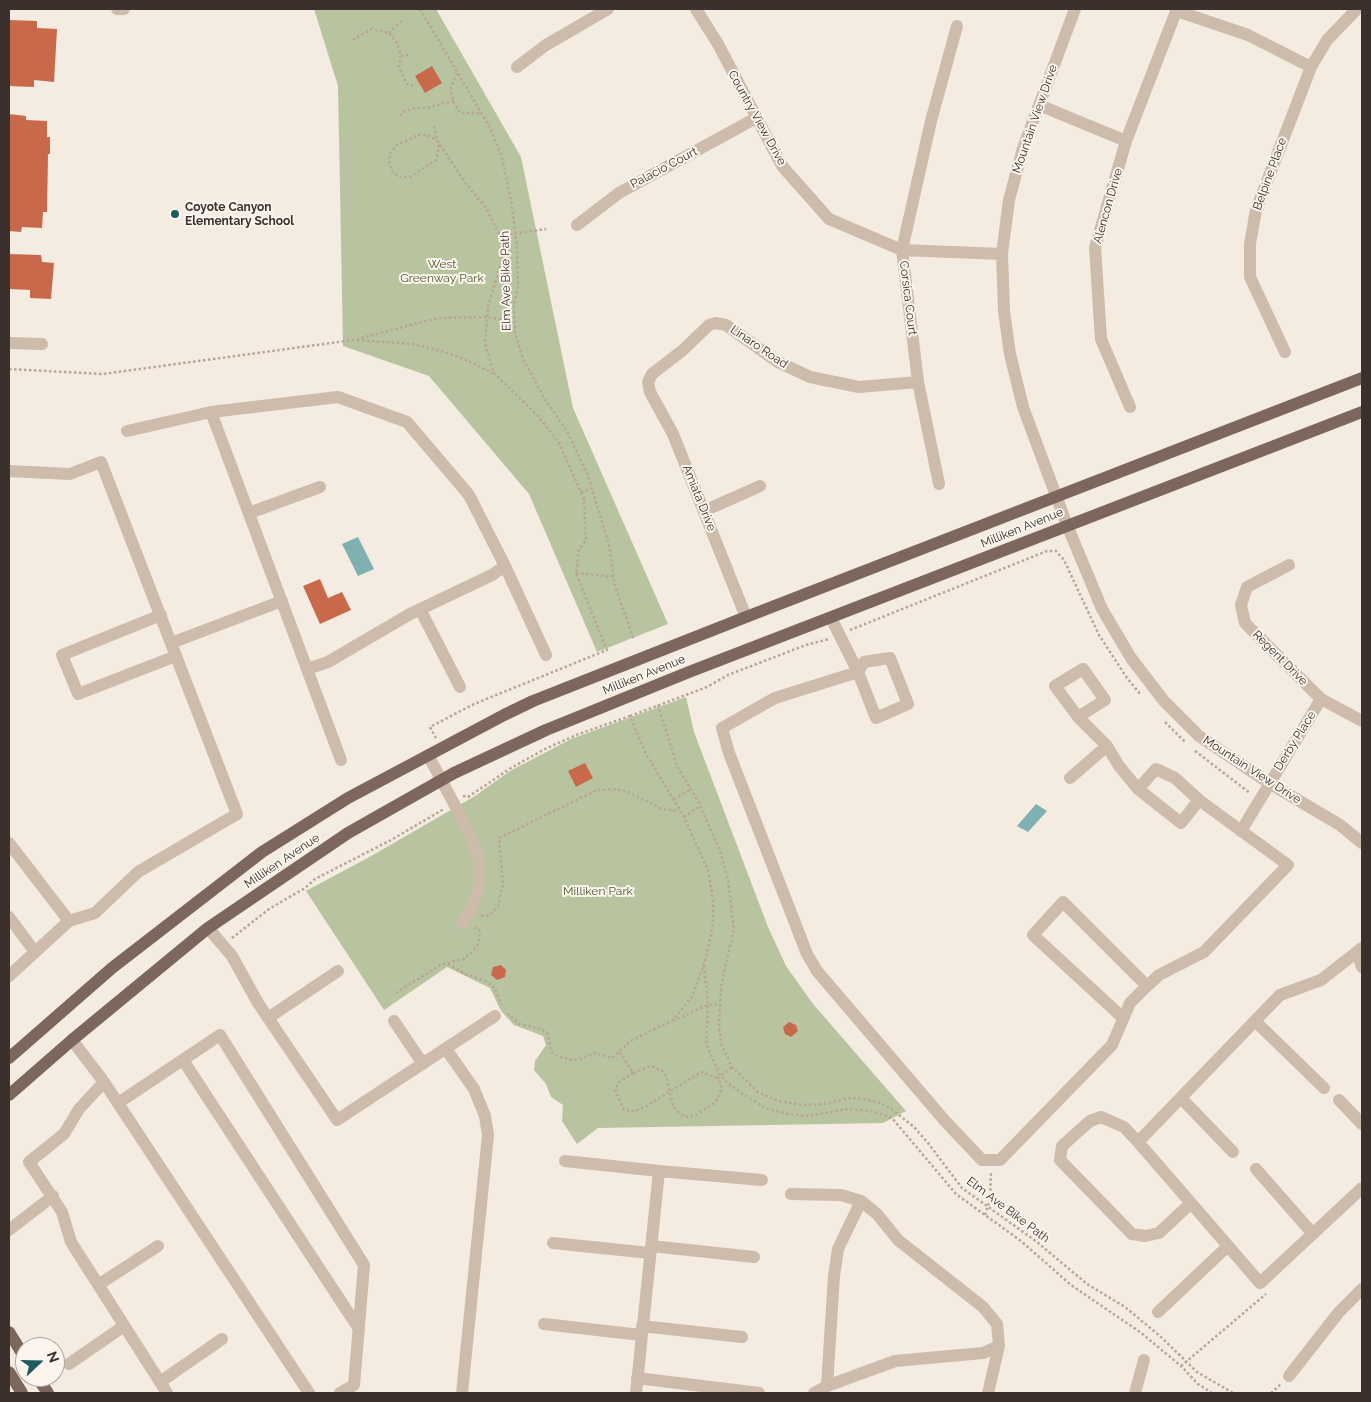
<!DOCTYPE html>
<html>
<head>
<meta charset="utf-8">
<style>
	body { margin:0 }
	#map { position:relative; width:1371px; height:1402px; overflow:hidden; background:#f4ebe1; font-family:Raleway,sans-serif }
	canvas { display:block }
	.frame { position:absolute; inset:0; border:10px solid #3b302b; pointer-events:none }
	.north { position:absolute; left:15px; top:1337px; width:50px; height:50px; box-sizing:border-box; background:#fbf5ee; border:1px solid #aea6a0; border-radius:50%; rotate:69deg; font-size:14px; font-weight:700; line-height:20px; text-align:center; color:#3b302b }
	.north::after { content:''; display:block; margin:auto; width:18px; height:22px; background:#1f5a5e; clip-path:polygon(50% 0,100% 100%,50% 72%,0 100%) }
</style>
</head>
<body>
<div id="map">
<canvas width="1371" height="1402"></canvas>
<div class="frame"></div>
<div class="north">N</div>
</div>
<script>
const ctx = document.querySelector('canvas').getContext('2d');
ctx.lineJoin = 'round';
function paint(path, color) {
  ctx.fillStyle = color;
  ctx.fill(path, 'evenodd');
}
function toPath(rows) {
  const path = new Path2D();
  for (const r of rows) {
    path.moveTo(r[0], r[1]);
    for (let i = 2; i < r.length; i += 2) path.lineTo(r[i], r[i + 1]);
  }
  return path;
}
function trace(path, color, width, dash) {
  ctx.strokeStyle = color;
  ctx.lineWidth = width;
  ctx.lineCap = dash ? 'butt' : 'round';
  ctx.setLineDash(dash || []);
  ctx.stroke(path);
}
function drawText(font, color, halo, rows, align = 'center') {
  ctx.font = font + ' Raleway,sans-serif';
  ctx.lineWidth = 4;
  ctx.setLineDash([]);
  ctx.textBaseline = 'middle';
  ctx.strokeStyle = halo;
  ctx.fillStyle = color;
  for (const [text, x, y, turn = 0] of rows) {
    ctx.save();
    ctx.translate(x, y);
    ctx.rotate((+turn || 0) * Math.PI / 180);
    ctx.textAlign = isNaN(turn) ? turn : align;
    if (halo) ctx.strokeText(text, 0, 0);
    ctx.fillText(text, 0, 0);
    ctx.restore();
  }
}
paint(toPath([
	[314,9,436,9,521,157,573,408,668,624,597,652,529,494,429,376,343,346,338,86],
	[686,697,694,732,768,927,786,966,813,1004,906,1111,883,1123,598,1128,577,1144,562,1121,563,1105,551,1097,546,1084,534,1070,535,1061,546,1045,543,1036,514,1025,501,1011,490,988,447,967,384,1010,306,891,373,855,475,796,510,771,571,739]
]), '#b8c4a0');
paint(toPath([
	[358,537,374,569,358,576,342,544],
	[1036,804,1047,811,1028,832,1017,826]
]), '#7fb0b2');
paint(toPath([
	[9,20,37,21,37,28,57,29,54,82,34,80,34,87,9,86],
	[432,66,442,83,425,93,415,76],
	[9,114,26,116,26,120,47,121,47,137,50,137,50,154,48,154,47,212,43,212,42,228,22,227,21,232,9,231],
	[9,254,41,255,42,262,54,263,51,299,30,298,30,290,9,289],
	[320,579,328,598,342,592,351,610,320,624,303,586],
	[585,763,593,778,576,787,568,771],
	[501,965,506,970,505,977,497,980,491,975,493,967],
	[789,1022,796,1025,798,1031,791,1037,785,1034,783,1027]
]), '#c8694b');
trace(toPath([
	[420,9,489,126,502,157,512,206,517,248,518,287,514,303,515,333,523,359,544,398,567,431,588,476,609,545,615,586,634,640],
	[389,33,403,20],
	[353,40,371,29,389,33,397,43,401,56,399,66,403,76,407,84,414,86],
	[401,56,408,55],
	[457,73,451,88,453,101,460,113,480,113],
	[400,116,405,111,415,108,426,108,453,101],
	[434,126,437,140,466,184,486,208,500,236,502,260,488,307,485,344,494,373,538,416,559,443,584,499,586,540,579,550,576,573,607,650,474,704,430,727,436,738],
	[418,135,427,135,437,140,439,147,436,160,410,177,400,177,393,173,389,162,390,153,397,145,418,135],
	[500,236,546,229],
	[357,340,412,344,438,350,462,358,493,373],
	[9,369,103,374,353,340,438,318,487,317,500,319,514,332],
	[581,492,593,488],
	[576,573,614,577],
	[850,630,1047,551,1056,551,1064,560,1099,635,1127,678,1141,695],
	[658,705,677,766,698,801,720,851,728,879,734,929,721,986,719,1028,722,1046,732,1067,758,1092,778,1101,804,1105,824,1104,849,1098,864,1099,881,1103,890,1108,914,1127,928,1143,962,1188,1037,1242,1087,1284,1125,1307,1160,1336,1197,1372,1233,1393],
	[630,716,707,687,728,675,806,645,829,639],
	[1165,722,1185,742],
	[1195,751,1250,793],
	[463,796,468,797,511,768,545,749,576,735,630,716,645,752,684,817,708,870,713,900,713,924,706,958,692,997,672,1021,632,1040,612,1058,595,1053,580,1059,572,1060,555,1055,551,1051,548,1034,541,1029,520,1024,508,1014],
	[674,799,691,789],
	[684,817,700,806],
	[481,916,490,915,498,906,503,884,499,838,597,790,615,789,628,792,662,809,679,811],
	[232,938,269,909,305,888,315,879,391,840,444,809],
	[448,964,465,974,486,981,494,987,502,1005],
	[704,966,708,1002,706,1044,720,1075,730,1085,765,1108,788,1114,807,1116,847,1109,864,1110,879,1113,892,1118,956,1194,1021,1241,1071,1285,1140,1332,1181,1366,1198,1384,1212,1393],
	[396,993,440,965,463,959,472,952,478,944,480,936,479,930,473,927],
	[673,1021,707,1005,719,1004],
	[620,1052,633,1073,651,1066,662,1071,666,1076,673,1106,679,1113,687,1117,696,1115,716,1102,722,1088,718,1078,732,1067],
	[633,1073,619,1082,615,1090,624,1110,635,1111,645,1107,701,1072,718,1078],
	[985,1215,990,1199,991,1172],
	[1181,1366,1266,1294],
	[1271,1393,1281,1384]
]), '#b9a596', 2.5, [2.5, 2.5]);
trace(toPath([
	[117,9,124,9],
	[696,9,718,44,782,166,829,219,902,250,1002,254],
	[1075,9,1023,148,1009,200,1002,254,1004,311,1010,354,1023,407,1067,525,1102,609,1131,658,1164,701,1199,736,1269,783,1340,825,1362,843],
	[1177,11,1248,35,1311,67],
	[517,67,546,45,608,9],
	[1039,105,1126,141],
	[577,225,619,193,756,118],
	[9,343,42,344],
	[1285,352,1250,277,1250,244,1256,210,1311,67,1327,40,1357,9],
	[1130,407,1101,339,1095,248,1126,141,1177,9],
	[211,412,341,760],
	[127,431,211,412,338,397,407,422,469,495,505,566,546,655],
	[9,471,70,474,101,462,237,814,138,872,95,913,69,921,9,976],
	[939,484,918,382,902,250,931,121,957,26],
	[704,511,760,486],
	[249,513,320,487],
	[1289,565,1247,587,1241,605,1245,623,1321,699,1362,721],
	[420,609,460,687],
	[161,615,62,655,78,694,176,656],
	[746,617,673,434,650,392,648,382,652,374,683,350,709,325,716,323,726,325,778,362,810,377,859,387,918,382],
	[831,618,858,672,876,718,908,704,890,658,864,662,858,672,775,698,722,728,729,753,807,954,817,971,945,1121,982,1160,1000,1160,1112,1045,1130,1003,1147,986,1159,975,1204,952,1288,865,1199,800,1175,778,1156,769,1138,789],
	[171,643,282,601],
	[307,669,328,662,410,614,492,575,505,566],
	[1078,717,1105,700,1083,669,1055,686,1078,717,1107,746,1119,766,1138,789,1181,823,1199,800],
	[428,755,468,830,479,859,479,885,472,908,462,923],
	[1070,778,1107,746],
	[1241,831,1321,699],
	[9,843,69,921],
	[9,917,35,952],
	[208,928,232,956,258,1003,337,1120,495,1016],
	[1357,953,1362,967],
	[1122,1017,1033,935,1063,902,1147,986],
	[268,1018,338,971],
	[394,1021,423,1064],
	[1255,1021,1324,1088],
	[72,1040,104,1082,309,1393],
	[446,1049,474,1089,485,1116,488,1135,462,1393],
	[183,1060,359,1329],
	[104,1082,79,1109,64,1134,29,1162,62,1212,71,1242,167,1393],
	[1181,1098,1233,1152],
	[1339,1100,1362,1124],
	[118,1103,220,1035,364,1265,354,1385,340,1393],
	[1138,1142,1280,995,1321,980,1362,948],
	[565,1161,659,1171,636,1393],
	[1256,1169,1313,1234],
	[659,1171,762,1180],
	[791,1194,841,1195,861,1201,877,1214,898,1240,983,1307,997,1324,999,1346,983,1353,895,1361,827,1386,814,1393],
	[1191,1203,1159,1233,1145,1236,1132,1234,1060,1160,1062,1146,1090,1121,1101,1117,1124,1127,1138,1142,1191,1203,1260,1283,1362,1188],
	[9,1230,53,1196],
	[553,1243,650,1253],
	[651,1246,754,1257],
	[98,1285,158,1246],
	[1158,1312,1228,1246],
	[544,1324,641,1335],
	[642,1326,742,1337],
	[69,1364,124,1326],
	[1289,1376,1339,1312,1362,1289],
	[637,1378,759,1393],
	[160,1382,222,1339],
	[827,1386,834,1276,838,1249,861,1201],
	[988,1393,999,1346],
	[1135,1393,1144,1360]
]), '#cdbbac', 12);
trace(toPath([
	[9,1058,112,968,262,852,348,798,504,715,533,701,746,617,1362,378],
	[9,1095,72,1040,208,928,348,833,454,773,546,730,689,672,1362,412],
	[9,1332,25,1358],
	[9,1372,22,1393],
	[37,1377,48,1393]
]), '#7d675c', 12);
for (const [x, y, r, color] of [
	[175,214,5,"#1f5a5e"]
]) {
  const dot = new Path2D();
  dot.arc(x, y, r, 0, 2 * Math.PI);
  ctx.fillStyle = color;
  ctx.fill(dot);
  trace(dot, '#fbf5ee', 2);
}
drawText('12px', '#3b302b', '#fbf5ee', [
	["Country View Drive",757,118,61],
	["Mountain View Drive",1035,119,-71],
	["Palacio Court",664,168,-28],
	["Belpine Place",1270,174,-70],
	["Alencon Drive",1108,206,-74],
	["Elm Ave Bike Path",506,281,-91],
	["Corsica Court",908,298,83],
	["Linaro Road",759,347,34],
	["Amiata Drive",699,498,68],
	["Milliken Avenue",1022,528,-22],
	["Regent Drive",1280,658,45],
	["Milliken Avenue",644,675,-22],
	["Derby Place",1295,741,-58],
	["Mountain View Drive",1252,770,33],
	["Milliken Avenue",282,861,-34],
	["Elm Ave Bike Path",1008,1210,37]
]);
drawText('bold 12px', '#3b302b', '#fbf5ee', [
	["Coyote Canyon",185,207],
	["Elementary School",185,221]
], 'left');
drawText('12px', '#4a5a2e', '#fbf5ee', [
	["West",442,264],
	["Greenway Park",442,278],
	["Milliken Park",598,891]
]);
</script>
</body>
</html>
